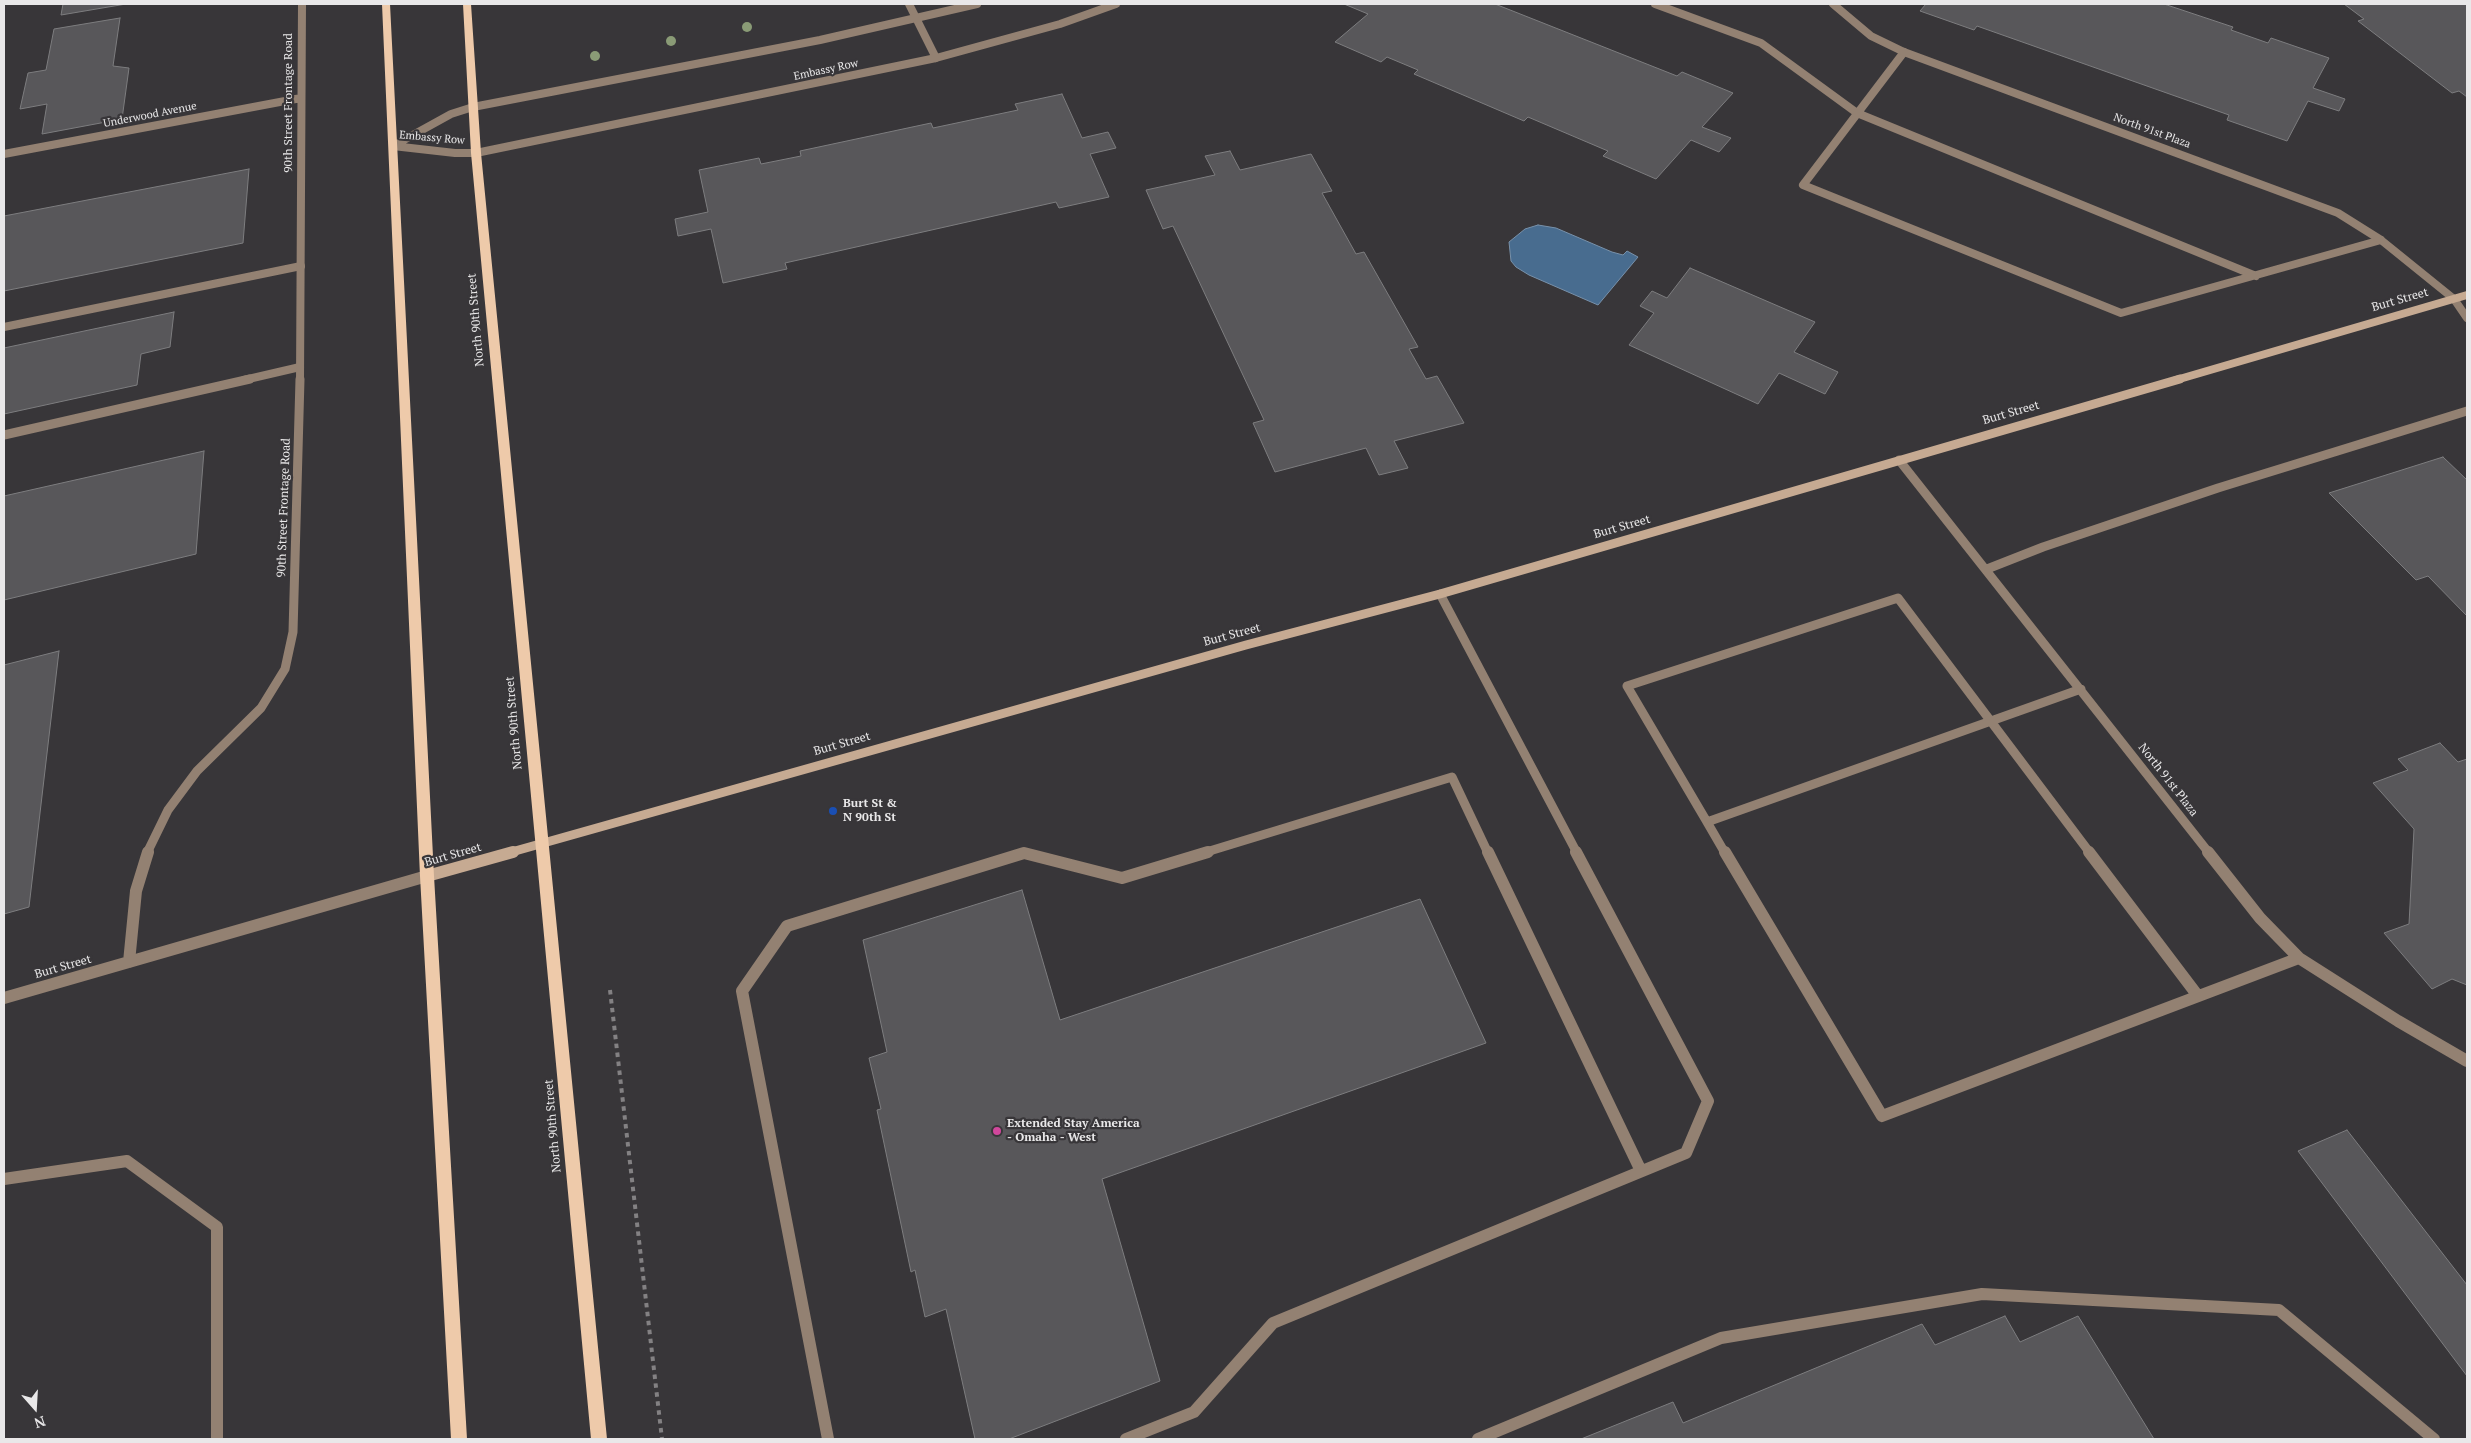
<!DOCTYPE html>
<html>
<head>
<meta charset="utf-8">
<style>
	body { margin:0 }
	#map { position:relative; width:2471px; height:1443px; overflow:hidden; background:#383639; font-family:"PT Serif",serif }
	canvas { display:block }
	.frame { position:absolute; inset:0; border:5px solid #e9e8e9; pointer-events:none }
	.north { position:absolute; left:10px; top:1383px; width:50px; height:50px; -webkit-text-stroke:4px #383639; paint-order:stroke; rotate:161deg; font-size:14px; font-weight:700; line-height:20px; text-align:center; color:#e9e8e9 }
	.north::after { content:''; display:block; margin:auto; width:18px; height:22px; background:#e9e8e9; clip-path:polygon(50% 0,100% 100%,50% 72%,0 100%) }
</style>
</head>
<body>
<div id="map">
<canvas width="2471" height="1443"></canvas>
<div class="frame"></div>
<div class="north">N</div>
</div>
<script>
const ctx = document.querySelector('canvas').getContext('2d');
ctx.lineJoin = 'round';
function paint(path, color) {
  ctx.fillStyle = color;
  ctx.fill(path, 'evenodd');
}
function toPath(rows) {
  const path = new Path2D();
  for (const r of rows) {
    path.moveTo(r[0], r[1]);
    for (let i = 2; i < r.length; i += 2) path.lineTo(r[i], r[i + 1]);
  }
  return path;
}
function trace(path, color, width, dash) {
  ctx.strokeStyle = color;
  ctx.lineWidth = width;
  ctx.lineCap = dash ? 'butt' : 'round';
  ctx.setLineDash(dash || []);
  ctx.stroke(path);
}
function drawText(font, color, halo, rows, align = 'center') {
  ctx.font = font + ' "PT Serif",serif';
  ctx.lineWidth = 4.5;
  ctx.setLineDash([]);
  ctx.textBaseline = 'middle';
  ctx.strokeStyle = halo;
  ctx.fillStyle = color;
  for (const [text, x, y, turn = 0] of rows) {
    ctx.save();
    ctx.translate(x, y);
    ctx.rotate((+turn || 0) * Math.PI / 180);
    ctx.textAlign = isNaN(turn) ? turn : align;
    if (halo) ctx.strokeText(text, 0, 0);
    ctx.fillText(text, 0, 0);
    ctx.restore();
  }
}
const water = toPath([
	[1538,225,1556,228,1612,252,1623,255,1627,251,1638,257,1598,305,1529,275,1516,267,1511,261,1509,242,1525,229,1538,225]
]);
paint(water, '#486c8f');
trace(water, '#7891aa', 1);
const building = toPath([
	[63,4,126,4,61,15,63,4],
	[1344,4,1495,4,1677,76,1682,72,1733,93,1702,127,1731,138,1719,152,1691,140,1656,179,1603,156,1608,151,1528,117,1524,121,1414,74,1418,70,1387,57,1381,62,1335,42,1368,14,1344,4],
	[1926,4,2164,4,2233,27,2231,30,2268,43,2271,38,2329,58,2313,88,2345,99,2339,111,2308,101,2287,141,2227,120,2229,115,1977,26,1974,30,1920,11,1926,4],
	[2344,4,2467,4,2467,97,2459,91,2452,93,2358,21,2364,19,2344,4],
	[120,18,113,66,129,68,122,119,42,134,47,104,20,109,28,73,46,70,54,29,120,18],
	[1062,94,1082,138,1108,132,1116,148,1090,154,1109,197,1059,208,1056,202,785,263,787,269,723,283,711,229,678,236,675,219,708,212,699,170,759,158,761,164,801,156,800,151,931,123,933,128,1018,110,1015,104,1062,94],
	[1230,151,1240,170,1311,154,1332,191,1322,193,1356,254,1364,252,1418,347,1409,349,1426,379,1437,376,1464,423,1394,441,1408,468,1379,475,1366,448,1275,472,1253,423,1264,420,1173,226,1163,229,1146,190,1215,175,1205,156,1230,151],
	[249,169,243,243,4,291,4,216,249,169],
	[1690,268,1815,322,1794,352,1838,372,1825,394,1779,373,1758,404,1629,345,1654,313,1640,306,1652,291,1667,298,1690,268],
	[174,312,170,347,141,354,137,385,4,414,4,348,174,312],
	[204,451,196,554,4,600,4,496,204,451],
	[2443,457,2467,480,2467,616,2428,576,2416,580,2329,493,2443,457],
	[59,651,29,907,4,914,4,665,59,651],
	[2440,743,2458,762,2467,759,2467,985,2452,979,2432,989,2384,933,2409,924,2414,829,2373,783,2408,770,2398,759,2440,743],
	[1022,890,1060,1020,1420,899,1486,1043,1102,1179,1160,1381,1009,1439,975,1439,946,1309,925,1317,915,1270,911,1272,877,1110,881,1109,869,1058,887,1052,863,940,1022,890],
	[2347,1130,2467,1285,2467,1376,2298,1151,2347,1130],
	[2005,1316,2020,1342,2078,1316,2154,1439,1581,1439,1673,1402,1683,1423,1922,1324,1935,1345,2005,1316]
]);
paint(building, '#58575a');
trace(building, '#7d7d7f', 1);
trace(toPath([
	[610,990,662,1439]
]), '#838183', 4, [4.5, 4.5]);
trace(toPath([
	[909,4,936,58],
	[1655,4,1761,43,1857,113,2256,276],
	[1904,52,1803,185,2121,313,2381,240],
	[2454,299,2467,318],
	[4,327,301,266],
	[244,380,300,367]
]), '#938172', 8);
trace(toPath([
	[4,435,250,379],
	[1899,460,2209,853],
	[1987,569,2043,547,2218,488,2467,411],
	[1440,594,1577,853],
	[1707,822,1627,686,1898,598,2090,853],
	[1203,853,1452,777,1488,853],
	[1725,853,1707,822,2081,689]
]), '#938172', 9);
trace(toPath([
	[1488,852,1641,1171],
	[1725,852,1882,1116,2299,958],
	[2089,852,2198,996],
	[2208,852,2260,918,2299,958,2398,1021,2467,1061],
	[4,1179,127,1161,217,1227,217,1439],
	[828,1439,742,991,787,926,1024,853,1122,878,1208,852],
	[1126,1439,1194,1412,1273,1323,1686,1153,1708,1101,1576,852],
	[1478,1439,1721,1338,1982,1294,2279,1310,2434,1439]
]), '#938172', 12);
trace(toPath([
	[1833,4,1871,36,1904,52,2338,213,2381,240,2454,299],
	[393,146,455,153,476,153,936,58,1060,24,1116,4],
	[393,146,451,114,473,107,820,40,977,4],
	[4,154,301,98],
	[300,380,302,4]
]), '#938172', 8);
trace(toPath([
	[147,853,168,810,197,771,261,708,285,669,293,632,300,379]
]), '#938172', 9);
trace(toPath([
	[129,962,136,891,148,852],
	[4,998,427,876]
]), '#938172', 12);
trace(toPath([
	[2176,380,2467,295]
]), '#c6aa92', 8);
trace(toPath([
	[508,853,1246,645,1440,594,2180,379]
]), '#c6aa92', 9);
trace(toPath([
	[427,876,513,852]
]), '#c6aa92', 12);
paint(toPath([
	[382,4,390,4,434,876,467,1439,451,1439,420,876,382,4],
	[463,4,471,4,481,153,607,1439,591,1439,471,153,463,4]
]), '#eecaaa');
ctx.fillStyle = '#8a9b76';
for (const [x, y] of [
	[747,27],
	[671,41],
	[595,56]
]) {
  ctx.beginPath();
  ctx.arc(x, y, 5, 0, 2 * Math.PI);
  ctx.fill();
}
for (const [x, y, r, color] of [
	[833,811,5,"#1a4fb4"],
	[997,1131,5,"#d1479c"]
]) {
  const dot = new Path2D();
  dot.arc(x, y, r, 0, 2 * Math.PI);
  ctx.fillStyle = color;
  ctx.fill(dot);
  trace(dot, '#383639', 2);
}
drawText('11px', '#e9e8e9', '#383639', [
	["Embassy Row",826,70,-12],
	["Underwood Avenue",150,115,-11],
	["North 91st Plaza",2152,131,20],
	["Embassy Row",432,138,5]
]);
drawText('12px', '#e9e8e9', '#383639', [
	["90th Street Frontage Road",289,103,-90],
	["Burt Street",2400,300,-16],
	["North 90th Street",476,320,-95],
	["Burt Street",2011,413,-16],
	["90th Street Frontage Road",284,508,-88],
	["Burt Street",1622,527,-16],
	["Burt Street",1232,635,-15],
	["North 90th Street",514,723,-95],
	["Burt Street",842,744,-16],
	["North 91st Plaza",2168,780,52],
	["Burt Street",453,855,-16],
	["Burt Street",63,967,-16],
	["North 90th Street",553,1126,-95]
]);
drawText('bold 12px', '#e9e8e9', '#383639', [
	["Burt St &",843,804],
	["N 90th St",843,818],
	["Extended Stay America",1007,1124],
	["- Omaha - West",1007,1138]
], 'left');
</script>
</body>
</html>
